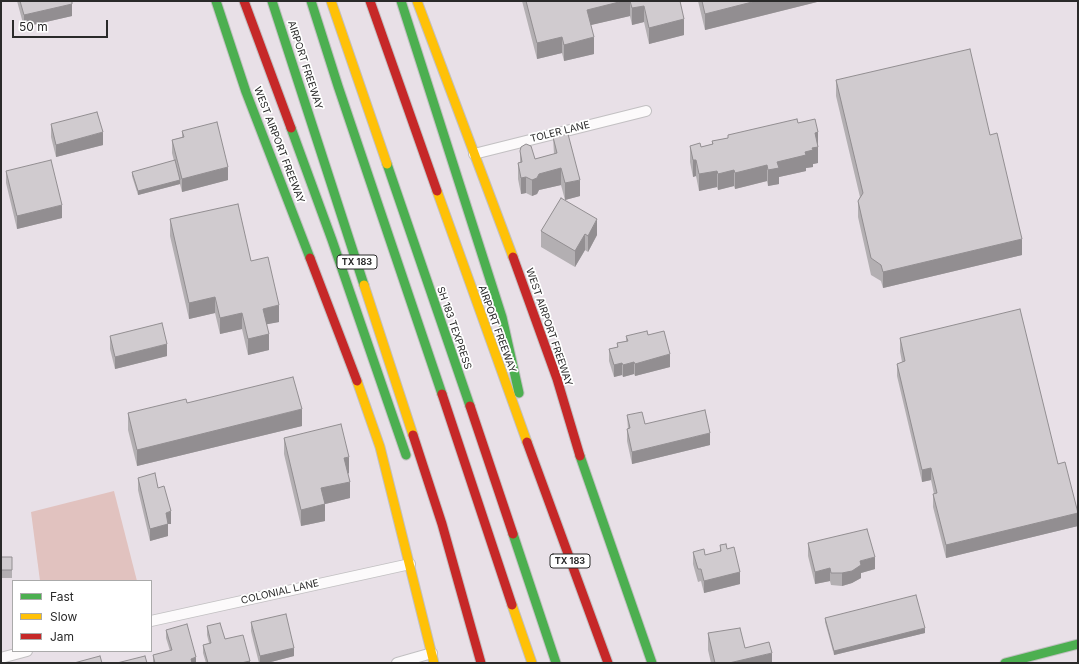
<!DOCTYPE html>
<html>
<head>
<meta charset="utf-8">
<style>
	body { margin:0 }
	#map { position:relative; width:1079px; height:664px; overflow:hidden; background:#e8e0e7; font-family:Inter,sans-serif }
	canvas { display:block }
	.frame { position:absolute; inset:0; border:2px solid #2a2a2a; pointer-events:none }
	.legend { position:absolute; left:12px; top:580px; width:140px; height:72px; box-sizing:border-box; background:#fff; border:1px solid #aaa; margin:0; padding:5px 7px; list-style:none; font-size:12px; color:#2a2a2a }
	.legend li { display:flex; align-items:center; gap:8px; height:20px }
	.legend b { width:20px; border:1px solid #aaa }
	.scale { position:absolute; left:12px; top:20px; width:96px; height:18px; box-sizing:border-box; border:2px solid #2a2a2a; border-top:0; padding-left:5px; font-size:12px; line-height:14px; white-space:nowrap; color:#2a2a2a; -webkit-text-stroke:3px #fff; paint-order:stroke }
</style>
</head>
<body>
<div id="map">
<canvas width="1079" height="664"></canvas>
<div class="frame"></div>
<ul class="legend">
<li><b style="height:5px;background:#4caf50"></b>Fast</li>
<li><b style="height:5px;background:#ffc107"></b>Slow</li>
<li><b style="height:5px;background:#c62828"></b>Jam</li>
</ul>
<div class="scale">50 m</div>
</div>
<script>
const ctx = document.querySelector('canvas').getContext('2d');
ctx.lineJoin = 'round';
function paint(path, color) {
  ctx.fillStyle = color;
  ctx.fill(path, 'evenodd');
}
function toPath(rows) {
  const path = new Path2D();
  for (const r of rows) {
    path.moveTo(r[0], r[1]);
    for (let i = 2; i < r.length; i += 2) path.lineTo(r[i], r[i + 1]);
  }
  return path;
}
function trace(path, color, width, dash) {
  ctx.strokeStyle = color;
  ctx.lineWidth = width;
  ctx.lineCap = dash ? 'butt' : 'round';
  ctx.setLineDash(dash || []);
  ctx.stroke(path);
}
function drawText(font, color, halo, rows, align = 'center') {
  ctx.font = font + ' Inter,sans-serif';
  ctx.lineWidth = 3.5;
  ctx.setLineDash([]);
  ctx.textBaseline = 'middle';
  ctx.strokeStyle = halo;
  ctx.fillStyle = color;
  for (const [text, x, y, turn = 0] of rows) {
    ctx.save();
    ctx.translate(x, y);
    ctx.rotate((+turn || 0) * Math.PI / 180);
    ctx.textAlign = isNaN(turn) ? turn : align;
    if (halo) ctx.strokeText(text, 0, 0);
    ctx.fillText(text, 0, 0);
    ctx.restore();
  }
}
paint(toPath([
	[114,491,137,581,40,581,31,512]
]), '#e1c2bf');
const street = toPath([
	[474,154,646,111],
	[151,621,410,564],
	[1,658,27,651],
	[397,663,432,653]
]);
const fast = toPath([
	[216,1,246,92,310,258],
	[272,1,364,285],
	[311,1,338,86,442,394],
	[401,1,502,317,519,393],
	[291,128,332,240,406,455],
	[387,164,470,406],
	[580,456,652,663],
	[513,534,556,663],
	[1005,663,1078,644]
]);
const slow = toPath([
	[331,1,387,164],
	[417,1,513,257],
	[437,191,527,442],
	[364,285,413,435],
	[357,381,380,447,434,663],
	[512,605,532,663]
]);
const jam = toPath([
	[244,1,291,128],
	[370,1,437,191],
	[513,257,557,379,580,456],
	[310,258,357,381],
	[442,394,512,605],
	[470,406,513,534],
	[413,435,442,524,481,663],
	[527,442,608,663]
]);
trace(street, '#c2c0c2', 12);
trace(fast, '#c2c0c2', 11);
trace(slow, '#c2c0c2', 11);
trace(jam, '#c2c0c2', 11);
trace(street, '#fcfafb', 10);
trace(fast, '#4caf50', 9);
trace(slow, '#ffc107', 9);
trace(jam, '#c62828', 9);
paint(toPath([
	[17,1,72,1,72,16,24,27],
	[522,1,680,1,684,35,649,44,644,22,632,25,630,16,590,25,594,54,564,61,562,53,537,59],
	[698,1,821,1,705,30],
	[836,80,990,135,1022,255,883,288,881,281,871,275,858,217,858,201,860,197,836,96],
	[798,123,818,132,818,163,813,164,813,167,806,168,806,171,779,177,779,184,768,186,767,181,735,189,734,186,718,190,717,187,699,191,696,176,693,177,690,162,690,146,701,147,712,144,712,141,728,138,728,135],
	[51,124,103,145,56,157,51,137],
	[182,131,228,180,182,192,180,184,138,195,132,176,132,172,174,161,172,153,172,140,182,137],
	[553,137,580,196,565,200,561,185,539,190,537,194,532,196,526,193,521,194,518,179,518,163,520,162,520,151,535,159,554,154],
	[6,171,62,218,17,229,6,183],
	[561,198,597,235,588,252,585,250,575,267,541,247,541,231],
	[170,219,251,261,279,322,267,324,269,350,248,355,242,329,220,334,215,313,189,319,170,236],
	[648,335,670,367,635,376,634,374,623,377,622,375,614,377,609,361,609,349,617,347,617,343,626,341,626,336],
	[110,336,167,356,115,369,110,349],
	[900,338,1058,464,1078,526,946,558,933,507,933,494,934,494,931,480,922,482,897,376,897,364,902,362,900,351],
	[187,403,302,426,137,466,128,430,128,413],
	[627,415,645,424,710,445,632,464,627,441,627,429,628,429],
	[284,438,349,473,348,474,350,498,325,504,325,521,301,526,284,454],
	[138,478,171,524,168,524,168,536,150,541,138,490],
	[1,526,1,557,12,557,12,578,1,578],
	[808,543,875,569,861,573,861,578,852,583,842,586,831,585,830,581,815,584,808,556],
	[720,545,727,549,740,584,704,593,701,581,698,582,693,564,693,552,705,555,720,552],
	[825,618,925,633,834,655,825,622],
	[251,622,294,656,267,663,259,663,251,631],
	[207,626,225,639,250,663,206,663,203,653,203,645,209,643,207,635],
	[166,630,196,663,153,663,153,655,170,651,166,638],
	[708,633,745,648,772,663,711,663,708,650]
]), '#b3afb2');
paint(toPath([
	[623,1,630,1,630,16,587,26,587,10],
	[756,1,821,1,705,30,705,14],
	[72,4,72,16,24,27,24,15],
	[644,6,644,22,632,25,632,8],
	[684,19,684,35,649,44,649,28],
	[562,37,562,53,537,59,537,43],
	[594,37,594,54,564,61,564,45],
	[103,132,103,145,56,157,56,145],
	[818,132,818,163,813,164,813,167,806,168,806,171,779,177,779,184,768,186,768,170,777,162,805,152,815,133],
	[693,160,696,160,696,176,693,177],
	[767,165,767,181,735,189,735,173],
	[228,167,228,180,182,192,182,179],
	[561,168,561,185,539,190,537,194,532,196,532,180,539,174],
	[734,170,734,186,718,190,718,174],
	[717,171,717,187,699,191,699,174],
	[526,177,526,193,521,194,521,178],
	[180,180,180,184,138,195,138,191],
	[580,180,580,196,565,200,565,183],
	[62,205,62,218,17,229,17,216],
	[597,219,597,235,588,252,588,236],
	[585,234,585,250,575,267,575,251],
	[1022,239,1022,255,883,288,883,272],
	[215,297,215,313,189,319,189,303],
	[279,305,279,322,263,325,263,309],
	[242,313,242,329,220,334,220,318],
	[269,334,269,350,248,355,248,339],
	[167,344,167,356,115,369,115,357],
	[670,354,670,367,635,376,635,364],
	[634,362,634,374,623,377,623,365],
	[622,363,622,375,614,377,614,365],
	[302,409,302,426,137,466,137,450],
	[710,433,710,445,632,464,632,452],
	[349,457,349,473,344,474,344,458],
	[931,468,931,480,922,482,922,470],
	[350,482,350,498,321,505,321,488],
	[325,504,325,521,301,526,301,510],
	[171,511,171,524,168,524,168,536,150,541,150,529,166,513],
	[1078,513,1078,526,946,558,946,545],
	[875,557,875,569,861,573,861,578,852,583,842,586,842,573,860,561],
	[830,568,830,581,815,584,815,572],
	[740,572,740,584,704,593,704,581],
	[925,628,925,633,834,655,834,651],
	[294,648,294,656,267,663,260,663,260,656],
	[772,653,772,663,729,663],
	[196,657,196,663,191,663,191,659],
	[250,661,250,663,241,663]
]), '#928e91');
const building = toPath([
	[20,1,72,1,72,4,24,15,20,1],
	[526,1,623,1,587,10,594,37,564,45,562,37,537,43,526,1],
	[630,1,680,1,684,19,649,28,644,6,632,8,630,1],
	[702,1,756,1,705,14,702,1],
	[970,49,990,135,997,133,1022,239,883,272,881,265,871,258,858,201,863,193,836,80,970,49],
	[97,112,103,132,56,145,51,124,97,112],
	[797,119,798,123,815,119,818,132,815,133,818,147,812,148,813,150,805,152,806,155,777,162,779,168,768,170,767,165,735,173,734,170,718,174,717,171,699,174,696,160,693,160,690,146,700,143,701,147,713,144,712,141,728,138,728,135,797,119],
	[217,122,228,167,182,179,172,140,184,137,182,131,217,122],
	[568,134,580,180,565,183,561,168,539,174,537,178,532,180,526,177,521,178,518,163,522,162,520,151,521,147,526,144,531,146,535,159,557,153,553,137,568,134],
	[51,160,62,205,17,216,6,171,51,160],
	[175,160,180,180,138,191,132,172,175,160],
	[561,198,597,219,588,236,585,234,575,251,541,231,561,198],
	[238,204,251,261,268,257,279,305,263,309,269,334,248,339,242,313,220,318,215,297,189,303,170,219,238,204],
	[1020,309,1058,464,1065,462,1078,513,946,545,933,494,937,493,931,468,922,470,897,364,905,361,900,338,1020,309],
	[162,323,167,344,115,357,110,336,162,323],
	[647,331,648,335,664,331,670,354,635,364,634,362,623,365,622,363,614,365,609,349,618,347,617,343,628,341,626,336,647,331],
	[293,377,302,409,137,450,128,413,186,399,187,403,293,377],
	[705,410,710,433,632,452,627,429,630,428,627,415,642,412,645,424,705,410],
	[341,424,349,457,344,458,350,482,321,488,325,504,301,510,284,438,341,424],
	[155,473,158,488,164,486,171,511,166,513,168,524,150,529,138,478,155,473],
	[1,526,1,557,12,557,12,570,1,570,1,526],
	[867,529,875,557,860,561,861,565,852,571,842,573,831,573,830,568,815,572,808,543,867,529],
	[726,544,727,549,734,547,740,572,704,581,701,569,698,569,693,552,704,549,705,555,721,551,720,545,726,544],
	[916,595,925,628,834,651,825,618,916,595],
	[286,614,294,648,260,656,251,622,286,614],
	[220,623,225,639,243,635,250,661,241,663,208,663,203,645,211,643,207,626,220,623],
	[187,624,196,657,191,659,192,663,155,663,153,655,172,650,166,630,187,624],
	[740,628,745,648,769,642,772,653,729,663,715,663,708,633,740,628],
	[100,656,102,663,74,663,100,656],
	[145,656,147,663,117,663,145,656]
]);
paint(building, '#d0cbcf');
trace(building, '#928e91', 1);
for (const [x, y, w] of [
	[357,262,40],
	[570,561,40]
]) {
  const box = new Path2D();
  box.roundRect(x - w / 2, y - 7, w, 14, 3);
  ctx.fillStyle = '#fff';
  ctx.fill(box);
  trace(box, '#2a2a2a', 1);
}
drawText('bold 9px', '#2a2a2a', null, [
	["TX 183",357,262],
	["TX 183",570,561]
]);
drawText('10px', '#2a2a2a', '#fff', [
	["AIRPORT FREEWAY",305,65,72],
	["TOLER LANE",560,132,-14],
	["WEST AIRPORT FREEWAY",279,145,69],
	["WEST AIRPORT FREEWAY",549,327,71],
	["SH 183 TEXPRESS",454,328,71],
	["AIRPORT FREEWAY",497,329,70],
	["COLONIAL LANE",280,592,-13]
]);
</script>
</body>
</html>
